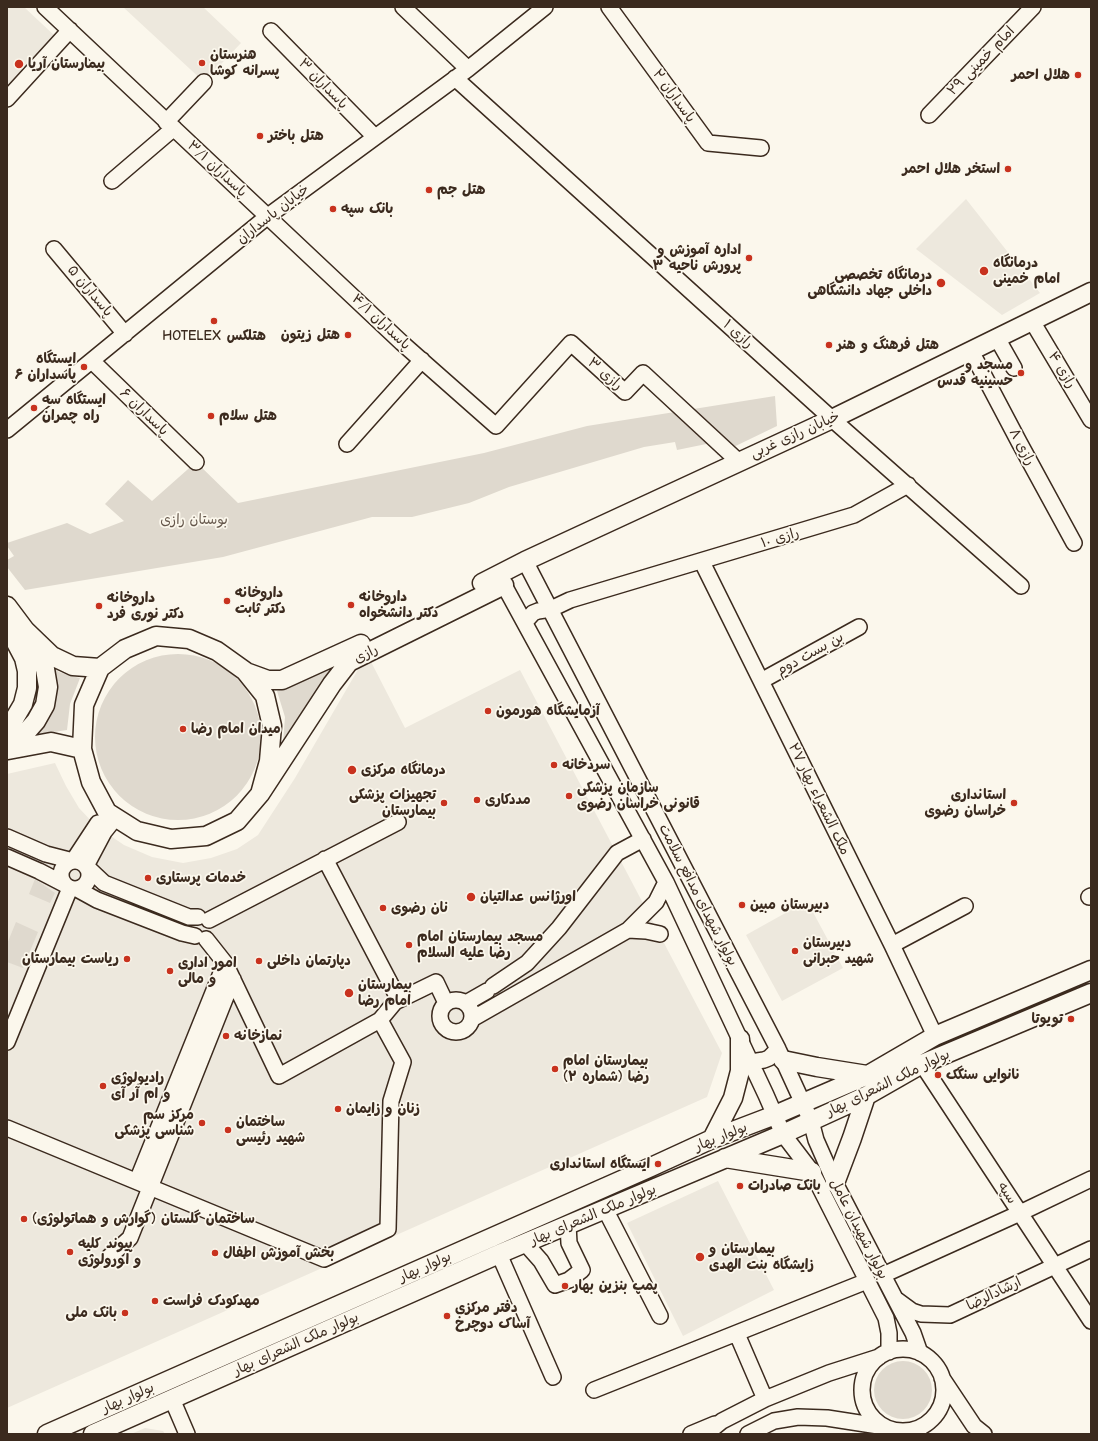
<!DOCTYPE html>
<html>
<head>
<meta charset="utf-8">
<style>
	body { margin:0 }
	#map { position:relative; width:1098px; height:1441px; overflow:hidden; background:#fbf7ec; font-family:"Comic Neue",sans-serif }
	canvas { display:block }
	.frame { position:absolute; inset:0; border:8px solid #3b2a1e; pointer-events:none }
</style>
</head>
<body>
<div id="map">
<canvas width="1098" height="1441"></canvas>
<div class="frame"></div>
</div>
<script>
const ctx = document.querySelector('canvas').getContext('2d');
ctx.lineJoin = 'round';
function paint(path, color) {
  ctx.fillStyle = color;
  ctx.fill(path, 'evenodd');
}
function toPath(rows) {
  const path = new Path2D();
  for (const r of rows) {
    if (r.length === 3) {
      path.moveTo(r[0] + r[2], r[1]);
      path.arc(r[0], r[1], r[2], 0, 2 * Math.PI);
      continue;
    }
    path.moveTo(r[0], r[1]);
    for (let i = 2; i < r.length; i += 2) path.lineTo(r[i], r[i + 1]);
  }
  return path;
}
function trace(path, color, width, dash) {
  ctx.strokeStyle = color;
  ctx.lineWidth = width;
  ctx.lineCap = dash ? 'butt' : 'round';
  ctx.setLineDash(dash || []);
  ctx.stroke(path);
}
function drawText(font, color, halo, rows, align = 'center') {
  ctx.font = font + ' "Comic Neue","Playpen Sans Arabic",sans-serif';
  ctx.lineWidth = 3.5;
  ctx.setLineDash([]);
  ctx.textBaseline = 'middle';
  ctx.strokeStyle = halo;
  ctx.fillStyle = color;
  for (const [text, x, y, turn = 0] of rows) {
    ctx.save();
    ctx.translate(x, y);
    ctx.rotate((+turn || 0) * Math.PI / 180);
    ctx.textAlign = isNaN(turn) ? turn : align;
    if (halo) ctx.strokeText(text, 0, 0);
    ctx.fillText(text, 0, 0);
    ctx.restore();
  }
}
paint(toPath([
	[7,7,24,7,56,37,7,90],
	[123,7,203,7,241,43,204,82],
	[966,199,1040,293,1002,315,916,249],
	[367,654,405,728,520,670,722,1053,707,1097,7,1408,7,774,55,763,66,786,79,808,96,826,124,845,152,857,183,863,211,858,237,849,258,835,295,778],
	[807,901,843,968,782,1001,746,935],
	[718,1181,774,1290,683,1336,627,1223],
	[145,1428,163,1431,165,1434,131,1434]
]), '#ede8dd');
paint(toPath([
	[775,396,777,426,717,455,716,442,677,450,675,442,644,447,509,487,469,503,412,517,372,517,223,557,25,590,7,567,7,560,14,556,7,546,7,543,67,523,90,534,124,521,105,504,128,480,152,501,196,462,238,503,484,453,587,426],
	[178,737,83],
	[339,662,283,743,285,717,277,691],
	[50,663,59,672,71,676,80,678,70,704,67,730,21,737,38,719],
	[35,879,55,893,50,903,29,894],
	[16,922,38,932,23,968,7,962,7,944],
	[903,1390,29]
]), '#dfd9ce');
const minor = toPath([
	[45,7,402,343,496,426,571,343,625,392,643,373,738,461],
	[403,7,468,69],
	[609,7,708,143,761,148],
	[271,31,375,137],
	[455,78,832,419,1021,586],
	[7,99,70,30],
	[929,115,1033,7],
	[166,122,204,82],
	[112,181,174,128],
	[54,249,125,334],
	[1032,321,1091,420],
	[997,338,1014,368],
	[971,351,1019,442,1074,543],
	[92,361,196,462],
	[7,430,268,216,468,69,545,7],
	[347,444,422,360],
	[525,561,778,1049,811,1121,816,1140,835,1183,913,1333,920,1353],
	[702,562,892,945,935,1036],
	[499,576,666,882,766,1095,783,1134,812,1172,886,1318,889,1333,889,1352],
	[525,622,533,613,538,611,551,609,570,600,854,515,908,485],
	[761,681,859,627],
	[116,817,104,832,86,866,104,883,189,917,198,917],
	[7,837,46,854,73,861,98,823],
	[7,857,39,871,64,884],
	[325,859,399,1000],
	[75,875,14],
	[77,889,97,900,182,933,195,936],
	[1089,897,1091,896],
	[209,920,398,822],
	[628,930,646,931,660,934],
	[206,939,225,963,279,1076,380,1020,395,1002,436,982,446,1003],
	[892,945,965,906],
	[493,986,527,963,559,928,617,853,643,839],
	[456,1016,16],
	[466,1003,487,991],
	[472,1019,628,930,656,902,666,882],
	[7,1042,70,888],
	[751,1062,764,1060,769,1058,778,1049],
	[922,1064,1091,1321],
	[7,1128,324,1259,388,1229,391,1101,403,1062,380,1020],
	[137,1181,225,963],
	[605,1209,660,1316],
	[525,1243,541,1261,555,1285,569,1280,582,1270,569,1243,568,1225],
	[499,1254,553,1377],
	[109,1257,130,1238,233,979],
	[883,1275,1020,1213,1091,1179],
	[897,1300,912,1311,921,1314,950,1315,1091,1249],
	[737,1334,765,1399],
	[903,1390,41],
	[942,1378,974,1426,984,1434],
	[594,1390,867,1281],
	[172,1399,187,1434],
	[691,1434,715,1424],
	[706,1434,722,1421,765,1399,829,1373,879,1357],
	[748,1434,774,1421,798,1417,827,1418,885,1427]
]);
const major = toPath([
	[482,583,525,561,832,419,1091,292],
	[7,606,25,630,52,656,73,666,100,668],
	[7,630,14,639,24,658,27,671,27,688,23,704,13,721,7,727],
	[246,672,268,680,282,680,361,644],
	[7,745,22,737,36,721,45,705,48,687,45,669,25,630],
	[8,750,51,742,82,749],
	[260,794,269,761,272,726,265,696,245,671,217,651,189,639,156,636,125,649,100,668,84,705,82,749,91,782,107,812,137,831,171,839,206,836,237,821,260,794,332,684,349,662,504,585],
	[783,1060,817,1067,867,1075],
	[712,1139,733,1098,740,1071,740,1039],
	[725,1158,812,1172],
	[835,1183,852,1138,866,1096],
	[47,1434,651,1167,712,1139,775,1115,868,1075,935,1036,1091,970],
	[93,1434,499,1254,783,1134,866,1096,922,1064,1091,993]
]);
trace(minor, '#3b2a1e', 18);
trace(major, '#3b2a1e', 21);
trace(minor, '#fbf7ec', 15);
trace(major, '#fbf7ec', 18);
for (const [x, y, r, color] of [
	[202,63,4,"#c8321e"],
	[19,64,5,"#c8321e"],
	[1078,75,4,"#c8321e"],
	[260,136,4,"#c8321e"],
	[1008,169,4,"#c8321e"],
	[429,190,4,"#c8321e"],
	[333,209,4,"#c8321e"],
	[749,258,4,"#c8321e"],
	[984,271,5,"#c8321e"],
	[941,283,5,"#c8321e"],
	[214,321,4,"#c8321e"],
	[348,335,4,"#c8321e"],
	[829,345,4,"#c8321e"],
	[84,367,4,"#c8321e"],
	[1021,373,4,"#c8321e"],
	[34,408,4,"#c8321e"],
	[211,416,4,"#c8321e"],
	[227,601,4,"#c8321e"],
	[351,605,4,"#c8321e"],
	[99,606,4,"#c8321e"],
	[488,711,4,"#c8321e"],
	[183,729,4,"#c8321e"],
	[554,765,4,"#c8321e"],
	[352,770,5,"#c8321e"],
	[569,796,4,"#c8321e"],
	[477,800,4,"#c8321e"],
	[444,803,4,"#c8321e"],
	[1014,803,4,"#c8321e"],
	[148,878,4,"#c8321e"],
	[471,897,5,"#c8321e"],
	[742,905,4,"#c8321e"],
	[383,908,4,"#c8321e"],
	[409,945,4,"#c8321e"],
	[795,951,4,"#c8321e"],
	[127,959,4,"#c8321e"],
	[259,961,4,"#c8321e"],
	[170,971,4,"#c8321e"],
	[349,993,5,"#c8321e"],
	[1071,1019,4,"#c8321e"],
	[226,1036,4,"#c8321e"],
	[555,1069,4,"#c8321e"],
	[938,1075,4,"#c8321e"],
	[103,1086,4,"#c8321e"],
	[338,1109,4,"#c8321e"],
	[202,1123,4,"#c8321e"],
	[228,1130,4,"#c8321e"],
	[658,1164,4,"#c8321e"],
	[740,1186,4,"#c8321e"],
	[24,1219,4,"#c8321e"],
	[70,1252,4,"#c8321e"],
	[215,1253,4,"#c8321e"],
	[700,1257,5,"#c8321e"],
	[565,1286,4,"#c8321e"],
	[155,1301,4,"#c8321e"],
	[125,1313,4,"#c8321e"],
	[447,1316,4,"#c8321e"]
]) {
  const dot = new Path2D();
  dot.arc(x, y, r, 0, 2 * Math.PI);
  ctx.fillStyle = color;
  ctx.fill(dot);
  trace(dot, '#fbf7ec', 1.5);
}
drawText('bold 14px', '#3b2a1e', '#fbf7ec', [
	["هنرستان",210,55],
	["پسرانه کوشا",210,71],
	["بیمارستان آریا",28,64],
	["هلال احمر",1070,75,"right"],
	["هتل باختر",268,136],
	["استخر هلال احمر",1000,169,"right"],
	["هتل جم",437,190],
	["بانک سپه",341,209],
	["اداره آموزش و",741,250,"right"],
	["پرورش ناحیه ۳",741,266,"right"],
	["درمانگاه",993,263],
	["امام خمینی",993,279],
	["درمانگاه تخصصی",932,275,"right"],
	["داخلی جهاد دانشگاهی",932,291,"right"],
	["هتل زیتون",340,335,"right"],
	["HOTELEX هتلکس",214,336,"center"],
	["هتل فرهنگ و هنر",837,345],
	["ایستگاه",76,359,"right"],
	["پاسداران ۶",76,375,"right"],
	["مسجد و",1013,365,"right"],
	["حسینیه قدس",1013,381,"right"],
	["ایستگاه سه",42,400],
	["راه چمران",42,416],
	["هتل سلام",219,416],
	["داروخانه",235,593],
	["دکتر ثابت",235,609],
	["داروخانه",359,597],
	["دکتر دانشخواه",359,613],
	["داروخانه",107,598],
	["دکتر نوری فرد",107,614],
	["آزمایشگاه هورمون",496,711],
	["میدان امام رضا",191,729],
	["سردخانه",562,765],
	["درمانگاه مرکزی",361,770],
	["سازمان پزشکی",577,788],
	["قانونی خراسان رضوی",577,804],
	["تجهیزات پزشکی",436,795,"right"],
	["بیمارستان",436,811,"right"],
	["استانداری",1006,795,"right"],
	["خراسان رضوی",1006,811,"right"],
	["مددکاری",485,800],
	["خدمات پرستاری",156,878],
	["اورژانس عدالتیان",480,897],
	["دبیرستان مبین",750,905],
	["نان رضوی",391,908],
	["مسجد بیمارستان امام",417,937],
	["رضا علیه السلام",417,953],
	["دبیرستان",803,943],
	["شهید حبرانی",803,959],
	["ریاست بیمارستان",119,959,"right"],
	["دپارتمان داخلی",267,961],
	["امور اداری",178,963],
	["و مالی",178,979],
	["بیمارستان",358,985],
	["امام رضا",358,1001],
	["تویوتا",1063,1019,"right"],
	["نمازخانه",234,1036],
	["بیمارستان امام",563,1061],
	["رضا (شماره ۲)",563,1077],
	["نانوایی سنگک",946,1075],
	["رادیولوژی",111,1078],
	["و ام آر آی",111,1094],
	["زنان و زایمان",346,1109],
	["مرکز سم",194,1115,"right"],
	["شناسی پزشکی",194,1131,"right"],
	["ساختمان",236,1122],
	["شهید رئیسی",236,1138],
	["ایستگاه استانداری",650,1164,"right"],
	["بانک صادرات",748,1186],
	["ساختمان گلستان (گوارش و هماتولوژی)",32,1219],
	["پیوند کلیه",78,1244],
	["و اورولوژی",78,1260],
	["بیمارستان و",709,1249],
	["زایشگاه بنت الهدی",709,1265],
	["بخش آموزش اطفال",223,1253],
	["پمپ بنزین بهار",573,1286],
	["مهدکودک فراست",163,1301],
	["دفتر مرکزی",455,1308],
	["آساک دوچرخ",455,1324],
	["بانک ملی",117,1313,"right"]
], 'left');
drawText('14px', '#3b2a1e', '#fbf7ec', [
	["امام خمینی ۲۹",981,61,-46],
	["پاسداران ۳",323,84,46],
	["پاسداران ۲",674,96,54],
	["پاسداران ۳/۱",217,169,43],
	["خیابان پاسداران",273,214,-38],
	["پاسداران ۵",90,291,50],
	["پاسداران ۴/۱",381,322,43],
	["رازی ۱",738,334,42],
	["رازی ۴",1062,370,59],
	["رازی ۳",605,374,41],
	["پاسداران ۶",144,412,44],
	["خیابان رازی غربی",795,435,-24],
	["رازی ۸",1022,447,62],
	["رازی ۱۰",780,538,-17],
	["رازی",366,654,-27],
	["بن بست دوم",810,654,-29],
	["ملک الشعراء بهار ۲۷",819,799,64],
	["بولوار شهدای مدافع سلامت",698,895,63],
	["بولوار ملک الشعرای بهار",888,1083,-26],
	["بولوار بهار",721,1137,-22],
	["سپه",1007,1193,57],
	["بولوار ملک الشعرای بهار",593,1215,-23],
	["بولوار شهیدان عامل",859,1229,63],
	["بولوار بهار",425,1267,-24],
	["ارشادالرضا",994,1294,-26],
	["بولوار ملک الشعرای بهار",296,1344,-24],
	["بولوار بهار",128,1398,-24]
]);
drawText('14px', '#64564a', '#fbf7ec', [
	["بوستان رازی",194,520]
]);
</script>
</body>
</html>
